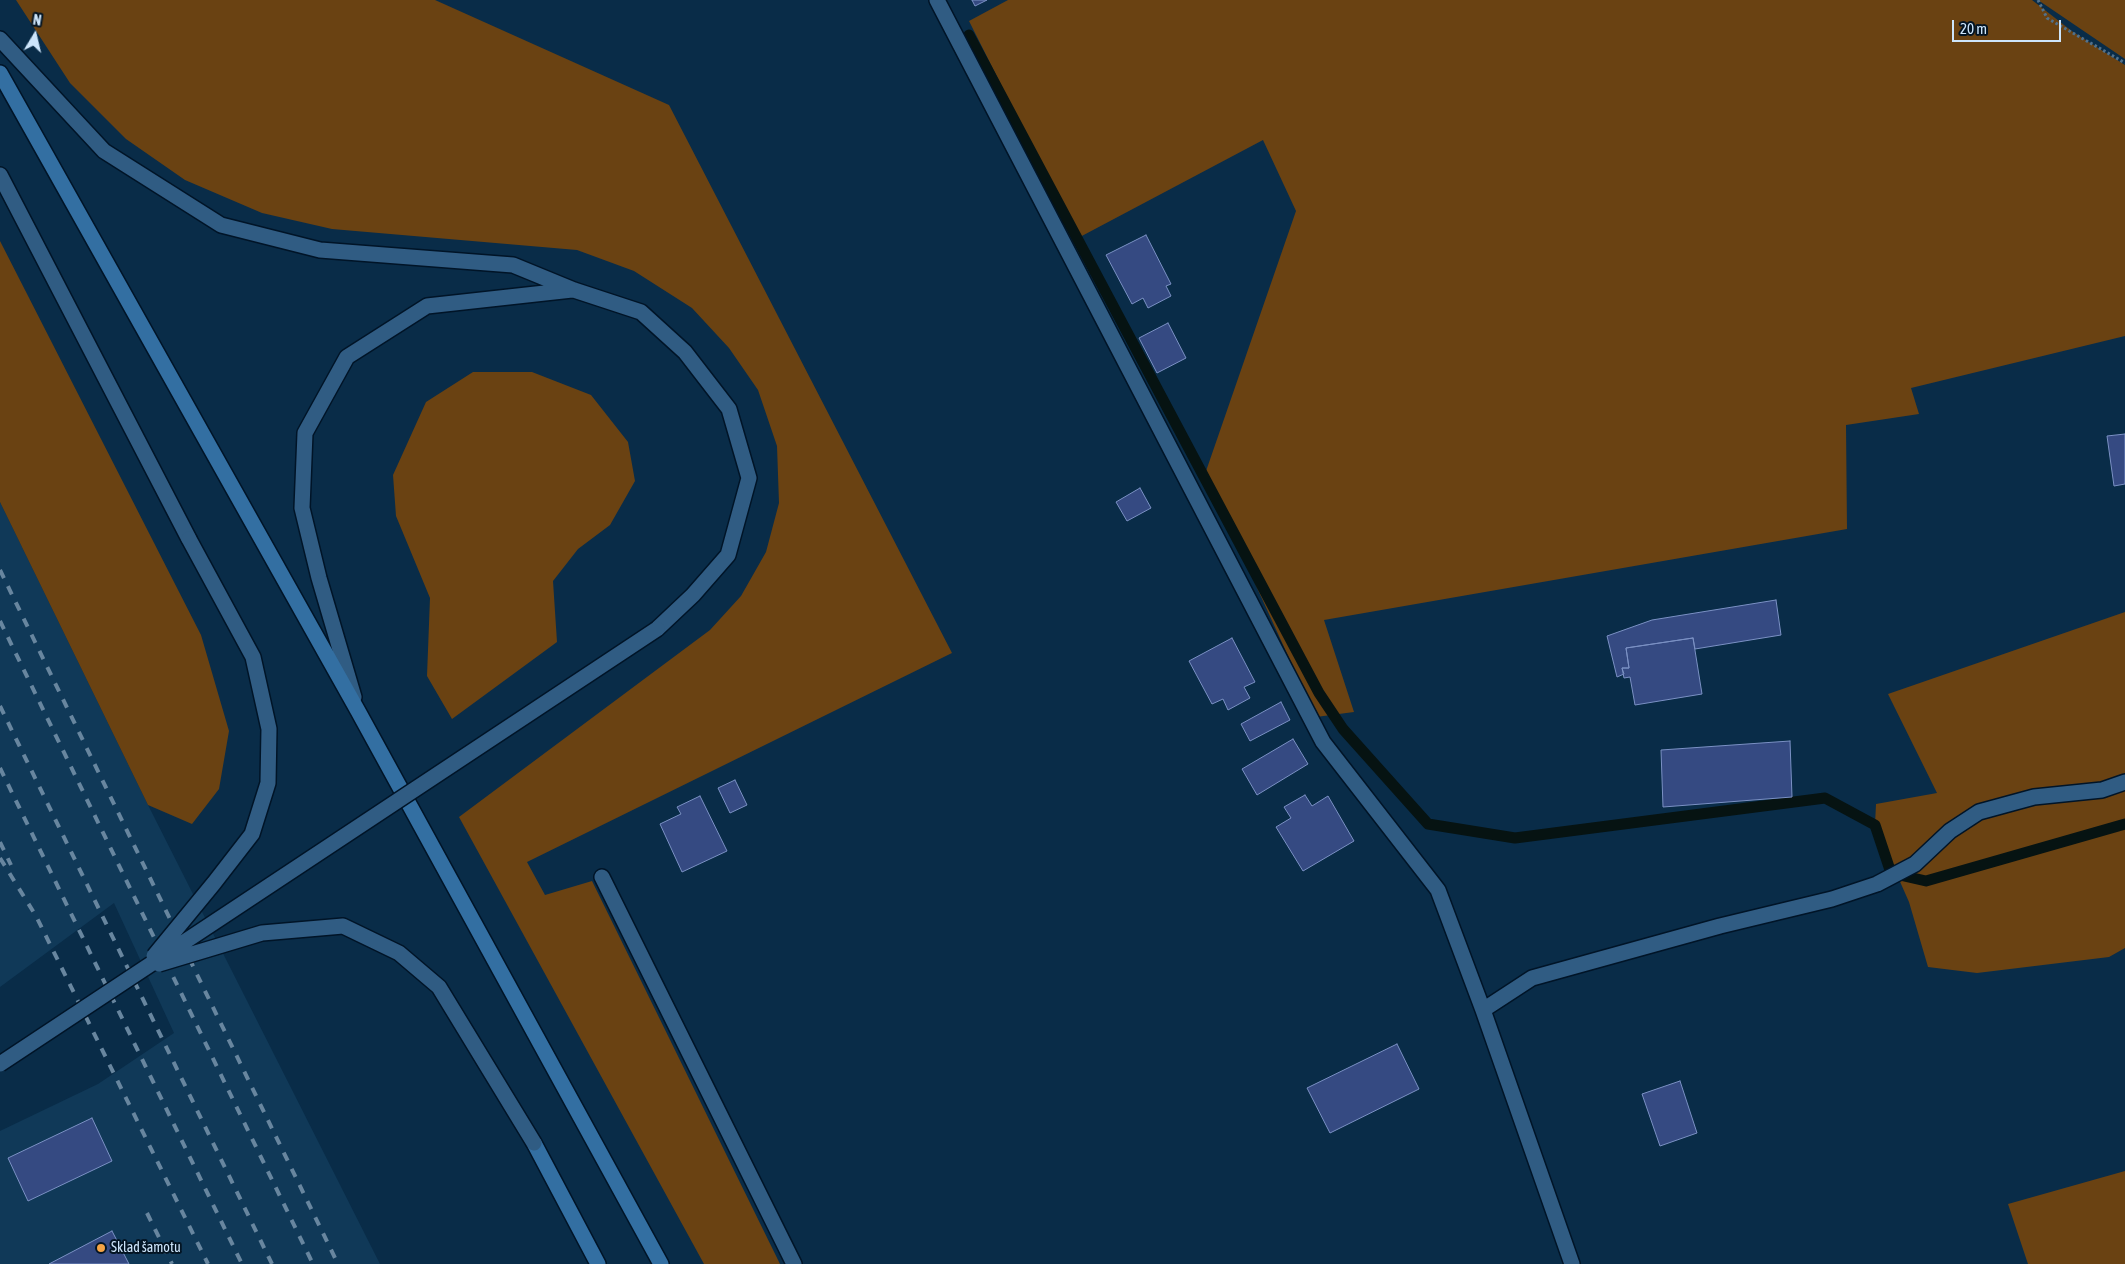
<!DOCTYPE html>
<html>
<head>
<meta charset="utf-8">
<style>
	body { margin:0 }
	#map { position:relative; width:2125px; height:1264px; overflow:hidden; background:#092c48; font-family:"Asap Condensed",sans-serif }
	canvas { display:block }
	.north { position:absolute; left:10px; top:10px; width:50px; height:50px; -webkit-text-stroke:4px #031423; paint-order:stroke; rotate:9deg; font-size:14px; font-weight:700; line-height:20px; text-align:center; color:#cde5fb }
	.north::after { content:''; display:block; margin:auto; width:18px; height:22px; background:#cde5fb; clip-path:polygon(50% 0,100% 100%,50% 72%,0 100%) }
	.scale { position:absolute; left:1952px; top:20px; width:109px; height:22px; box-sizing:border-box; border:2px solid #cde5fb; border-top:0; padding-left:6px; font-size:15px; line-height:18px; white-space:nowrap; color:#cde5fb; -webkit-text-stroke:4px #031423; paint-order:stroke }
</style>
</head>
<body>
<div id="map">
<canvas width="2125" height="1264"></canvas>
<div class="north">N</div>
<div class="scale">20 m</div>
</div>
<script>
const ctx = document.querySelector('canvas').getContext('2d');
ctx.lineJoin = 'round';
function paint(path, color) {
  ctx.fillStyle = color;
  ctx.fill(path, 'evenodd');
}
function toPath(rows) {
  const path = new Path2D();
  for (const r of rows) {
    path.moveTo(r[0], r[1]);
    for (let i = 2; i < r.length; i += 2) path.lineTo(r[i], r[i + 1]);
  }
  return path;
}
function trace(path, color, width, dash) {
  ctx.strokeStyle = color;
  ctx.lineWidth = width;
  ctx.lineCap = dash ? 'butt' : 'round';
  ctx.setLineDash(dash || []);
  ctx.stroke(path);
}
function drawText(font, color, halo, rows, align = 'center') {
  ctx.font = font + ' "Asap Condensed",sans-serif';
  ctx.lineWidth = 4;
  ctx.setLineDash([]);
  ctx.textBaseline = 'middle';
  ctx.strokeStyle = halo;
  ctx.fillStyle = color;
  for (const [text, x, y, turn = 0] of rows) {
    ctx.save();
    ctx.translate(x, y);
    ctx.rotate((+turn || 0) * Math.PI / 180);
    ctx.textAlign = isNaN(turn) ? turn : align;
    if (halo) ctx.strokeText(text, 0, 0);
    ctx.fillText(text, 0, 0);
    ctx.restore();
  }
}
paint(toPath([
	[0,502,148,805,380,1264,0,1264,0,1131,98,1084,174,1033,114,903,0,987]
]), '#103958');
paint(toPath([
	[16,0,435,0,669,105,952,653,527,862,545,895,592,881,780,1264,704,1264,459,817,710,630,741,596,766,552,779,503,777,446,758,390,729,348,692,308,634,271,577,250,332,229,262,213,185,180,126,139,70,83],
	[1008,0,2032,0,2073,32,2125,65,2125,336,1911,388,1919,414,1846,425,1847,529,1324,620,1354,712,1316,717,1205,474,1296,211,1263,140,1078,238,969,21],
	[2038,0,2125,0,2125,59],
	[0,241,201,635,229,731,219,789,192,824,148,805,0,502],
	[473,372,532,372,591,395,628,442,635,481,610,525,578,549,553,581,557,642,452,719,427,676,430,598,396,516,393,475,426,402],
	[2125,612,2125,948,2109,957,1977,973,1928,967,1909,902,1875,825,1876,804,1937,793,1888,694],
	[2125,1171,2125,1264,2028,1264,2008,1204]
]), '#6a4212');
trace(toPath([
	[969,35,1319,693,1343,729,1428,824,1515,838,1825,798,1875,825,1891,873,1926,881,2125,824]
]), '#061312', 11);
const building = toPath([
	[972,0,987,0,975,6,972,0],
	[1146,235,1171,284,1166,286,1171,296,1148,308,1143,298,1132,304,1106,255,1146,235],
	[1168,323,1186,358,1157,373,1139,338,1168,323],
	[2125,434,2125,484,2114,486,2107,436,2125,434],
	[1140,488,1151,508,1127,521,1116,502,1140,488],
	[1776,600,1781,635,1695,649,1693,638,1626,648,1629,668,1622,668,1624,674,1617,677,1607,636,1652,620,1776,600],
	[1232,638,1255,682,1244,687,1250,698,1228,710,1223,699,1212,704,1189,661,1232,638],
	[1693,638,1702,694,1635,705,1630,677,1624,678,1622,668,1629,668,1626,648,1693,638],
	[1281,702,1290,720,1250,741,1241,724,1281,702],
	[1293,739,1308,764,1257,795,1242,769,1293,739],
	[1790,741,1792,797,1663,807,1661,750,1790,741],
	[735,780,747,805,730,813,718,788,735,780],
	[1305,795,1312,806,1328,796,1354,841,1303,871,1276,827,1291,818,1284,807,1305,795],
	[700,796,727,851,682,872,660,824,681,814,677,807,700,796],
	[1397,1044,1419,1089,1330,1133,1307,1088,1397,1044],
	[1680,1081,1697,1133,1660,1146,1642,1094,1680,1081],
	[92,1118,112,1161,28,1201,8,1158,92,1118],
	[112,1231,129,1264,49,1264,112,1231]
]);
paint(building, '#354a82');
trace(building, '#7b91c4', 1);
const lane = toPath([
	[602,877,794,1264]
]);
const street = toPath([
	[937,0,1323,742,1438,890,1483,1010,1572,1264],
	[0,39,104,151,221,225,320,250,513,265,574,290,641,312,685,352,729,409,749,478,728,555,693,595,657,629],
	[0,175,189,539],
	[354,697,319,578,302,508,305,433,347,357,427,306,572,290],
	[1483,1010,1532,978,1720,926,1832,899,1877,884,1915,864,1950,831,1979,812,2034,797,2102,790,2125,782]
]);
const secondary = toPath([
	[0,73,358,711,661,1264],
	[534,1143,598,1264]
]);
trace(lane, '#001427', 18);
trace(street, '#001427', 18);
trace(secondary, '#001427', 18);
trace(toPath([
	[2038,0,2047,18,2125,63]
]), '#52718b', 3, [2.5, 2.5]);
trace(lane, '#305c83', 15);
trace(street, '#305c83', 15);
trace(secondary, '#336fa2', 15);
trace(toPath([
	[0,570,338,1264],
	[0,621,313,1264],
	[0,706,272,1264],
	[0,768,242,1264],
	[0,842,11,865],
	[0,858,36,916,208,1264],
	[147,1213,172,1264]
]), '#68869f', 4, [9, 9]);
const streetBridge = toPath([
	[154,956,214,883,252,834,268,783,269,729,253,657,189,539],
	[159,964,262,933,343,926,399,953,439,987,534,1143],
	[0,1064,657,629]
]);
trace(streetBridge, '#001427', 18, []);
trace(streetBridge, '#305c83', 15);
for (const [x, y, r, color] of [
	[101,1248,5,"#f5a345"]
]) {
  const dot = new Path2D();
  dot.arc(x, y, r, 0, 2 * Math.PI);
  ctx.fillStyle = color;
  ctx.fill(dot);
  trace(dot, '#031423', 2);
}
drawText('14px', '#cde5fb', '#031423', [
	["Sklad šamotu",111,1248]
], 'left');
</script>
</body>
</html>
